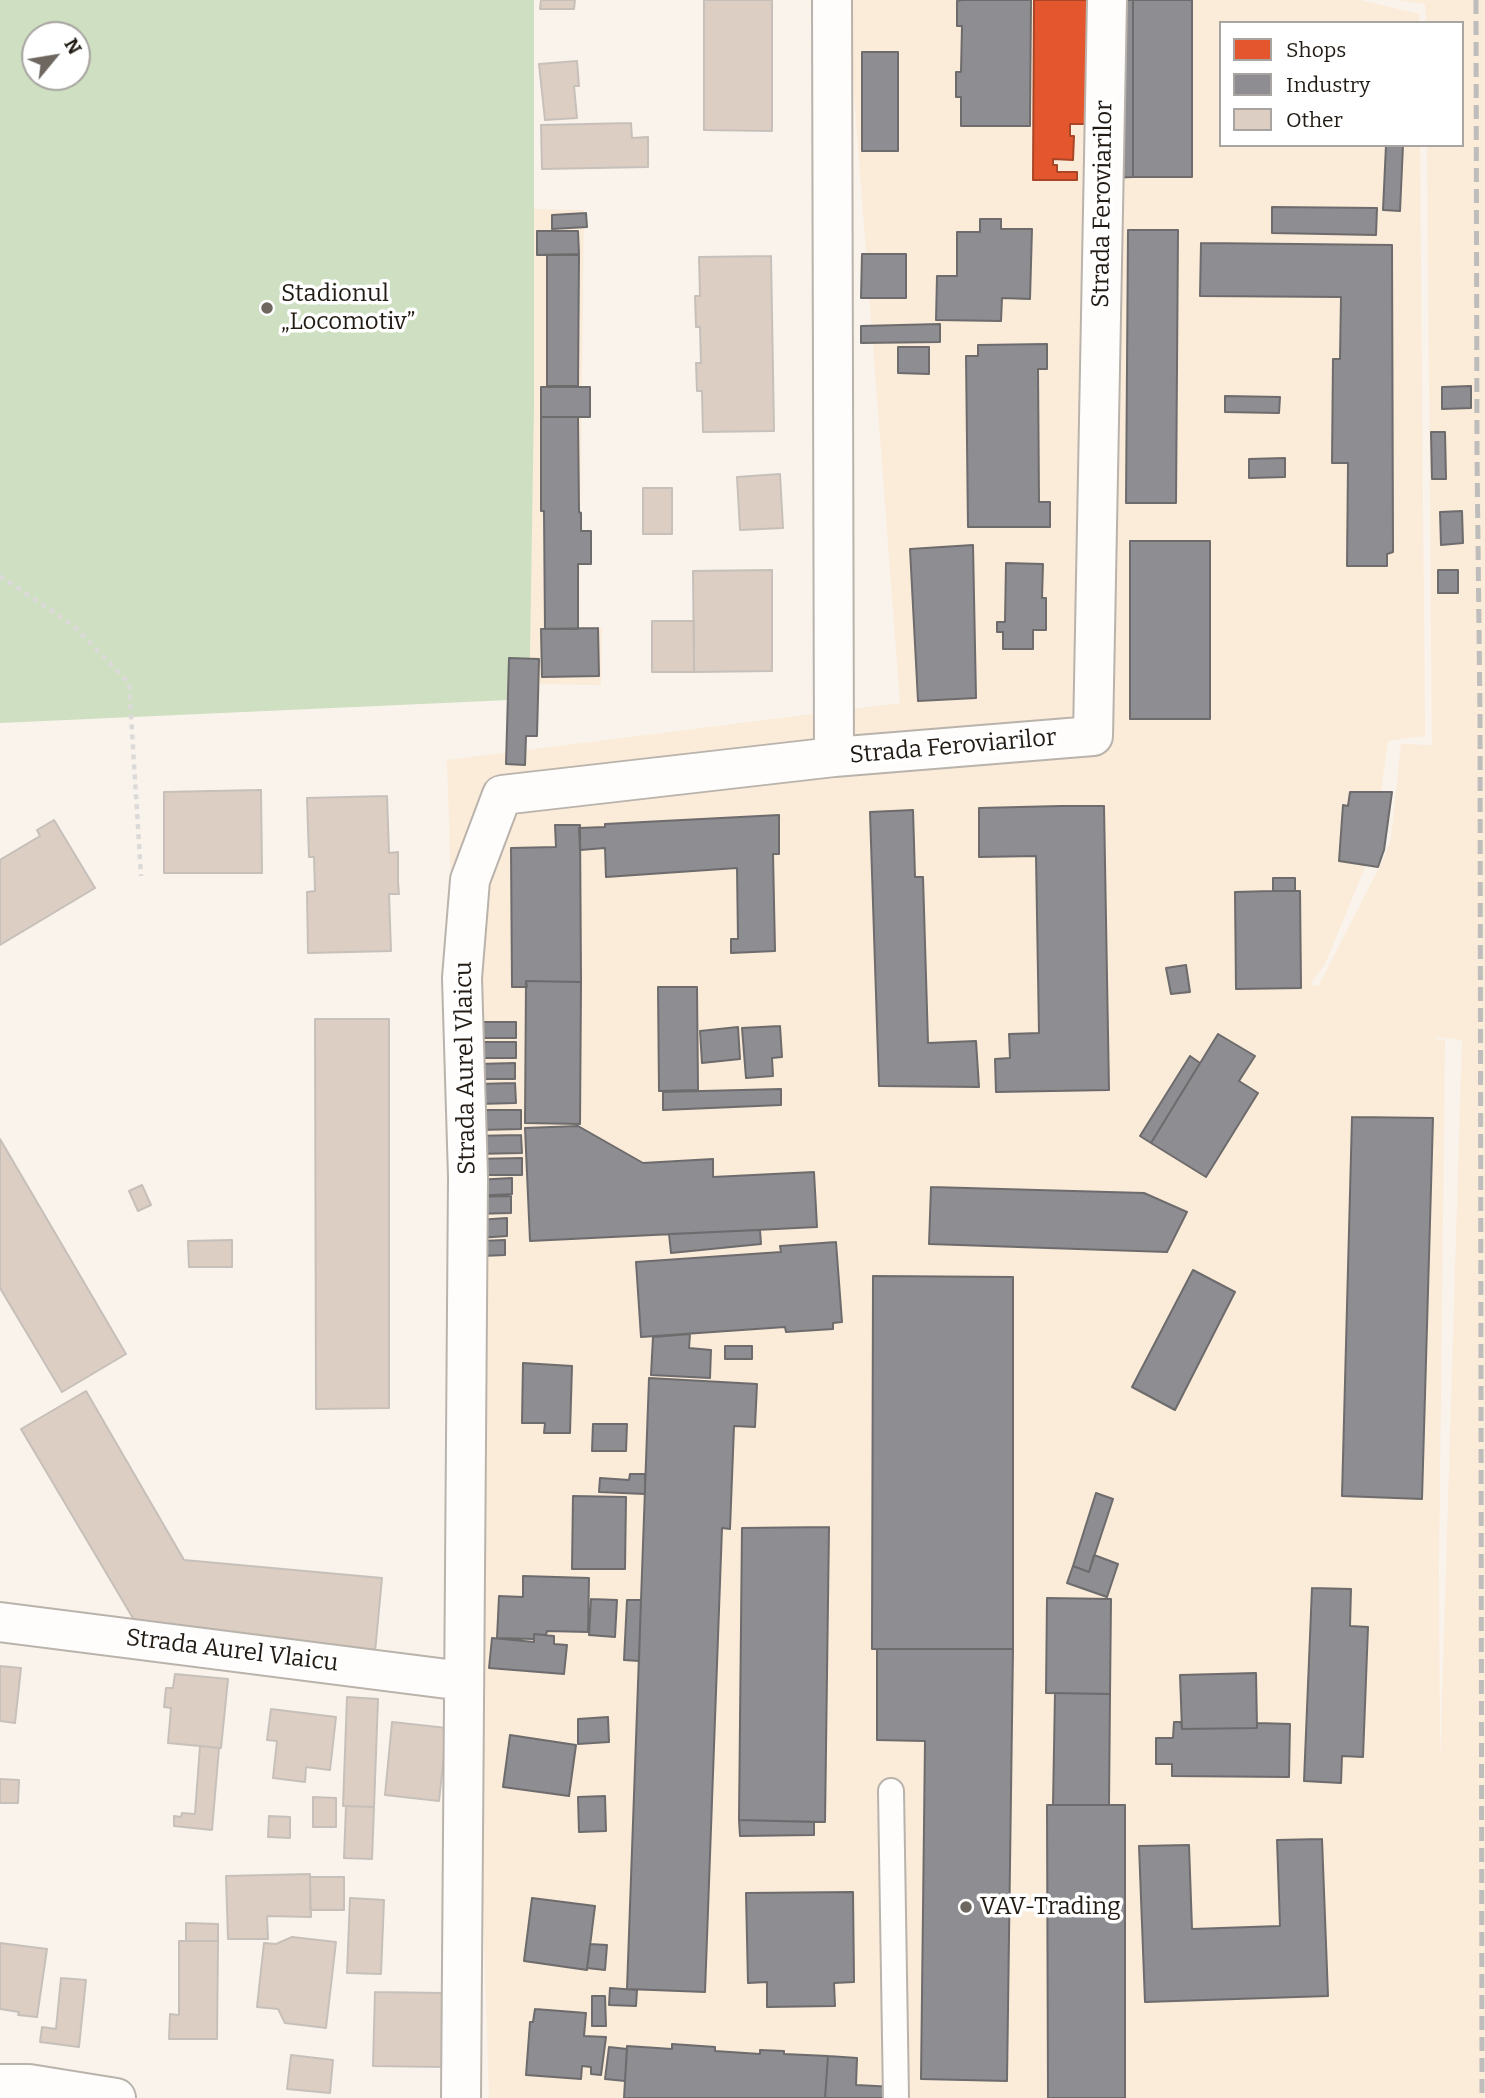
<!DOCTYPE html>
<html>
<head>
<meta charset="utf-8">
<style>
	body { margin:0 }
	#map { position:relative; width:1485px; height:2098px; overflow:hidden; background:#f9f3ec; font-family:Bitter,serif }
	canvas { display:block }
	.legend { position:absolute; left:1219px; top:21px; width:245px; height:126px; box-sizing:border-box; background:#fff; border:2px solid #a7a4a1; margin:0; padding:9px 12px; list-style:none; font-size:21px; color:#221b14 }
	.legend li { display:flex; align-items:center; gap:14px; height:35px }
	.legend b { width:35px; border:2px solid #a7a4a1 }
	.north { position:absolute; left:21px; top:21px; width:70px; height:70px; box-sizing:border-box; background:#fff; border:2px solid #a7a4a1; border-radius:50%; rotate:60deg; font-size:19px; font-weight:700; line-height:28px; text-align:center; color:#221b14 }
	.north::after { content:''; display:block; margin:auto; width:24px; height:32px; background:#6d6760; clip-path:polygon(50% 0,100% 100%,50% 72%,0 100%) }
</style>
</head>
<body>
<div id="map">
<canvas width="1485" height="2098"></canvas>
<ul class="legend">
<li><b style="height:19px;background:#e4572e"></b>Shops</li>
<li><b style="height:19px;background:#8d8d92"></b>Industry</li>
<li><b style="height:19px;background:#dccec3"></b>Other</li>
</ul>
<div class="north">N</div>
</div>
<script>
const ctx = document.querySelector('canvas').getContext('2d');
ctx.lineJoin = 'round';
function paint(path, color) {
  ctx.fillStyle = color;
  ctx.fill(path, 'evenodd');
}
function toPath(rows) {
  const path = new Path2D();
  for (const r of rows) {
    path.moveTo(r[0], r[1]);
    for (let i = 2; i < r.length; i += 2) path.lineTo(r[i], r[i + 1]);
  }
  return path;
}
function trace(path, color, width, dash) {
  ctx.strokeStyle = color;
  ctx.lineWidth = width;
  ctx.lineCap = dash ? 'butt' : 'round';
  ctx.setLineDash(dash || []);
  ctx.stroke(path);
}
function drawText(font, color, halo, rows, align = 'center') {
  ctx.font = font + ' Bitter,serif';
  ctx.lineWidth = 7;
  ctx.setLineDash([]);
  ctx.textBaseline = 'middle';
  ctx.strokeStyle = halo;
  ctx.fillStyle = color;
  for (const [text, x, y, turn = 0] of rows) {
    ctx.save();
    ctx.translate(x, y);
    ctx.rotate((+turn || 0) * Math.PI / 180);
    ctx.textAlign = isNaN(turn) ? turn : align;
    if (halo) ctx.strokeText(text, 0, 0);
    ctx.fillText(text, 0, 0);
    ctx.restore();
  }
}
paint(toPath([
	[847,0,1360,0,1419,14,1419,23,1221,23,1221,145,1420,145,1425,736,1388,741,1373,848,1325,964,1311,983,1313,986,1319,985,1383,860,1391,839,1401,744,1432,745,1427,145,1462,145,1462,23,1426,23,1425,4,1397,0,1485,0,1485,2098,489,2098,447,760,900,703],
	[1437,1037,1462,1040,1440,1765,1439,1567,1445,1040,1436,1039],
	[534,209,584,210,579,628,602,628,601,685,531,684,530,656,534,407]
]), '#fbebd9');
paint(toPath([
	[0,0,534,0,534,407,530,656,532,699,0,723],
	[35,35,77,35,77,77,35,77]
]), '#cfdfc1');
const shops = toPath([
	[1034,0,1092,0,1090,124,1070,124,1070,136,1074,136,1073,160,1053,159,1053,165,1057,165,1057,172,1077,172,1077,180,1033,180,1034,0]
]);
paint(shops, '#e4572e');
trace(shops, '#aa4526', 2);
const industry = toPath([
	[962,0,1031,0,1030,126,961,126,961,97,956,97,956,72,961,72,962,26,957,26,957,1,962,0],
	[1112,0,1133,0,1133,177,1112,178,1112,0],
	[1133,0,1192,0,1192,177,1133,177,1133,0],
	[862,52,898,52,898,151,862,151,862,52],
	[1386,145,1403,145,1400,211,1383,210,1386,145],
	[1272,207,1377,208,1376,235,1272,233,1272,207],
	[586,213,587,227,552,229,552,215,586,213],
	[980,219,1001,219,1001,229,1032,229,1030,299,1002,298,1001,321,936,320,937,276,957,276,957,232,980,232,980,219],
	[1128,230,1178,230,1176,503,1126,503,1128,230],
	[537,231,578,231,579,254,537,255,537,231],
	[1201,243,1392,245,1393,552,1387,554,1387,566,1347,566,1348,463,1332,463,1333,359,1340,359,1341,297,1200,296,1201,243],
	[862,254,906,254,906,298,861,298,862,254],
	[547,255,579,255,578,386,547,386,547,255],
	[940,324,940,342,861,343,861,326,940,324],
	[1047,344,1047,369,1038,369,1039,502,1050,502,1050,527,968,527,966,356,978,356,978,345,1047,344],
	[898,347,929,347,929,374,898,373,898,347],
	[1471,386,1471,408,1442,409,1442,387,1471,386],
	[541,387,590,387,590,417,541,417,541,387],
	[1225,396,1280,397,1279,413,1225,412,1225,396],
	[541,417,578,417,579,512,581,513,581,531,591,531,591,564,578,564,578,629,545,629,544,511,541,511,541,417],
	[1431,432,1445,432,1446,479,1432,479,1431,432],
	[1285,458,1285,477,1249,478,1249,459,1285,458],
	[1462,511,1463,543,1441,545,1440,512,1462,511],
	[1130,541,1210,541,1210,719,1130,719,1130,541],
	[973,545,976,698,918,701,910,549,973,545],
	[1006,563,1043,564,1042,598,1046,598,1046,630,1033,630,1033,649,1003,649,1003,632,997,632,997,622,1005,622,1006,563],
	[1438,570,1458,570,1458,593,1438,593,1438,570],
	[598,628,599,676,542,677,541,629,598,628],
	[509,658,539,659,537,736,526,736,525,765,506,764,509,658],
	[1350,792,1392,792,1384,850,1378,867,1339,861,1343,805,1348,806,1350,792],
	[1061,806,1104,806,1109,1090,996,1092,995,1059,1010,1058,1009,1034,1039,1033,1036,856,979,857,979,808,1061,806],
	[913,810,915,877,923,877,928,1043,976,1041,979,1087,879,1086,870,812,913,810],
	[779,815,779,854,773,854,775,951,731,953,731,939,738,939,737,868,606,877,605,848,580,850,579,828,605,827,605,824,779,815],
	[555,825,580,825,581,982,526,981,527,987,512,987,511,848,556,847,555,825],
	[1273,878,1295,878,1295,891,1273,891,1273,878],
	[1273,891,1300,891,1301,988,1236,989,1235,892,1273,891],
	[1186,965,1190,992,1171,994,1166,968,1186,965],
	[526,981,581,982,580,1124,525,1123,526,981],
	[658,987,697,987,698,1090,659,1091,658,987],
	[476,1022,516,1022,516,1038,476,1038,476,1022],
	[780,1026,782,1057,772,1058,773,1076,746,1078,742,1028,780,1026],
	[738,1027,740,1059,702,1063,700,1031,738,1027],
	[1218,1034,1255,1056,1239,1081,1258,1093,1206,1177,1151,1143,1218,1034],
	[477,1042,516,1042,516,1058,477,1058,477,1042],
	[1190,1056,1200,1063,1151,1143,1140,1136,1190,1056],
	[515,1063,515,1079,478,1079,478,1064,515,1063],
	[515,1083,516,1103,477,1104,477,1084,515,1083],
	[781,1089,781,1105,663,1110,663,1092,781,1089],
	[478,1110,521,1110,521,1129,479,1130,478,1110],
	[1352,1117,1433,1118,1422,1499,1342,1496,1352,1117],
	[578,1126,643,1163,713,1159,713,1177,814,1172,817,1227,530,1241,525,1128,578,1126],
	[521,1135,522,1153,472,1154,471,1136,521,1135],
	[522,1158,522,1175,476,1175,475,1159,522,1158],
	[512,1178,512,1194,476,1196,475,1180,512,1178],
	[931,1187,1144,1193,1187,1212,1167,1252,929,1244,931,1187],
	[511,1196,511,1213,473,1214,473,1197,511,1196],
	[507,1218,507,1236,479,1238,478,1220,507,1218],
	[760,1230,761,1244,671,1253,669,1234,760,1230],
	[505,1240,505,1255,482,1256,481,1241,505,1240],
	[836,1242,842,1322,833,1323,833,1329,786,1332,785,1327,641,1337,636,1262,781,1252,780,1246,836,1242],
	[1193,1270,1235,1292,1175,1410,1132,1387,1193,1270],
	[873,1276,1013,1277,1013,1649,872,1649,873,1276],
	[690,1334,689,1348,711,1350,710,1378,651,1375,653,1337,690,1334],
	[725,1346,752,1346,752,1359,725,1359,725,1346],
	[523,1363,572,1366,570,1433,544,1433,545,1423,522,1423,523,1363],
	[649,1378,757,1384,755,1427,734,1426,730,1529,722,1528,705,1992,627,1989,649,1378],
	[593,1424,627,1424,626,1451,592,1451,593,1424],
	[630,1474,645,1474,645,1494,599,1492,600,1478,629,1480,630,1474],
	[1096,1493,1113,1499,1089,1572,1073,1566,1096,1493],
	[573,1496,626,1497,625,1569,572,1569,573,1496],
	[829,1527,825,1822,739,1820,742,1528,829,1527],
	[1094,1555,1118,1564,1107,1597,1067,1583,1073,1566,1089,1572,1094,1555],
	[523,1576,589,1578,588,1632,547,1631,546,1635,534,1634,534,1639,497,1638,499,1596,523,1597,523,1576],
	[1312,1588,1351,1589,1350,1626,1368,1627,1363,1757,1342,1756,1341,1783,1304,1781,1312,1588],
	[1047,1598,1111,1599,1110,1694,1046,1693,1047,1598],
	[591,1599,617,1600,615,1637,589,1635,591,1599],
	[627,1600,641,1600,639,1661,624,1660,627,1600],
	[534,1634,554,1636,554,1644,567,1645,564,1674,489,1668,492,1638,534,1642,534,1634],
	[877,1649,1013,1649,1007,2081,921,2079,925,1741,877,1740,877,1649],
	[1256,1673,1257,1728,1182,1729,1180,1675,1256,1673],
	[1055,1693,1110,1694,1109,1805,1053,1805,1055,1693],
	[608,1717,609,1742,578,1744,578,1719,608,1717],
	[1174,1722,1181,1722,1182,1729,1257,1728,1257,1723,1290,1724,1289,1777,1172,1776,1172,1764,1156,1764,1156,1738,1173,1738,1174,1722],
	[510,1735,576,1745,569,1796,503,1787,510,1735],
	[605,1796,606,1831,579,1832,578,1797,605,1796],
	[1047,1805,1125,1805,1125,2098,1048,2098,1047,1805],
	[739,1820,814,1822,814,1835,740,1836,739,1820],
	[1322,1839,1328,1996,1145,2002,1139,1846,1189,1845,1192,1929,1280,1926,1277,1840,1322,1839],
	[853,1892,854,1982,834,1983,835,2006,767,2007,767,1982,748,1983,746,1893,853,1892],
	[532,1898,595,1906,587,1970,524,1961,532,1898],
	[590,1944,607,1945,605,1970,587,1968,590,1944],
	[610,1988,637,1990,636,2006,609,2005,610,1988],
	[592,1996,605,1996,606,2026,592,2026,592,1996],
	[535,2009,586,2013,584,2036,606,2037,601,2075,591,2074,591,2067,582,2066,581,2079,526,2075,530,2022,533,2022,535,2009],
	[672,2044,715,2047,715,2051,760,2054,760,2050,784,2051,784,2054,828,2056,825,2098,624,2098,627,2046,672,2049,672,2044],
	[609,2047,627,2049,625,2081,605,2079,609,2047],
	[828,2056,857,2058,856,2085,895,2087,894,2098,825,2098,828,2056]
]);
paint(industry, '#8d8d92');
trace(industry, '#6d6b6c', 2);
const building = toPath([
	[541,0,575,0,574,9,540,9,541,0],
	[704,0,772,0,772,131,704,130,704,0],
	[577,61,579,86,574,86,577,118,545,120,539,64,577,61],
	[631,123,632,138,648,137,648,167,542,169,541,125,631,123],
	[771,256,774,431,703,432,702,391,697,391,696,363,701,363,700,327,696,327,695,296,700,296,699,257,771,256],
	[780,474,783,528,740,530,737,477,780,474],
	[643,488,672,488,672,534,643,534,643,488],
	[772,570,772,671,694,672,693,571,772,570],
	[652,621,694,621,694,672,652,672,652,621],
	[261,790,262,873,164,873,164,792,261,790],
	[387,796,389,853,398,852,398,882,399,894,389,894,391,951,308,953,307,892,315,891,314,857,309,857,307,798,387,796],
	[54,820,95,888,0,945,0,860,40,836,37,830,54,820],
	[315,1019,389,1019,389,1408,316,1409,315,1019],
	[0,1139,126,1354,62,1392,0,1288,0,1139],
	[142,1185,151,1205,138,1211,129,1191,142,1185],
	[232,1240,232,1267,189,1267,188,1241,232,1240],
	[86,1391,184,1560,382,1578,375,1652,140,1630,21,1429,86,1391],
	[0,1666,21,1668,15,1723,0,1721,0,1666],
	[175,1674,228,1679,221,1748,168,1743,171,1708,164,1707,166,1688,173,1688,175,1674],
	[347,1697,378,1699,374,1807,343,1806,347,1697],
	[271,1709,336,1717,330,1770,306,1767,305,1782,273,1778,277,1741,267,1740,271,1709],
	[392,1722,447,1728,439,1801,385,1795,392,1722],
	[200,1746,219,1748,212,1830,174,1826,174,1816,181,1817,182,1813,195,1814,200,1746],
	[0,1779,19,1780,18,1803,0,1803,0,1779],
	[313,1797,336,1798,336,1827,313,1827,313,1797],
	[346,1806,374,1807,372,1859,344,1858,346,1806],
	[269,1816,290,1817,290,1838,268,1837,269,1816],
	[310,1874,311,1917,267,1916,268,1939,228,1939,226,1876,310,1874],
	[310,1877,344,1877,344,1910,310,1910,310,1877],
	[350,1898,384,1900,381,1974,347,1973,350,1898],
	[186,1923,218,1924,218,1941,186,1941,186,1923],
	[292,1937,336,1942,326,2028,285,2023,278,2009,257,2007,264,1943,276,1944,292,1937],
	[179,1941,218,1941,217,2039,169,2039,170,2014,179,2015,179,1941],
	[0,1943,47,1949,37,2017,18,2015,19,2012,0,2009,0,1943],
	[61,1978,86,1980,79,2047,40,2042,42,2027,56,2029,61,1978],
	[375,1992,443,1993,452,2048,442,2048,442,2067,373,2066,375,1992],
	[291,2055,333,2060,330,2093,287,2089,291,2055]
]);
paint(building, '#dccec3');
trace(building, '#c7c0ba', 2);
const lane = toPath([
	[891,1791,896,2098]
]);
const street = toPath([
	[832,0,834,757,1093,736,1107,0],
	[0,1622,463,1681],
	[0,2084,29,2084,116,2098],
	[461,2098,468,1177,462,978,470,880,502,795,834,757]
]);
trace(lane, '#b9b3ac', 28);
trace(street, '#b9b3ac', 42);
trace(toPath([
	[0,576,74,626,129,683,141,876]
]), '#dcdad8', 4.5, [5, 5]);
trace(lane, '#fefdfc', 24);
trace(street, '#fefdfc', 38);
trace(toPath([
	[1476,0,1477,454,1480,717,1482,2098]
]), '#bebdbb', 5, [14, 7]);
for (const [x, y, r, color] of [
	[267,308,7,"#6d6760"],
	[966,1907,7,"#6d6760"]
]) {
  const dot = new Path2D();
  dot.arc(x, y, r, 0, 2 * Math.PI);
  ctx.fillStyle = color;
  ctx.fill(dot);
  trace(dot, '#fff', 2.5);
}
drawText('24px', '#221b14', '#fff', [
	["Strada Feroviarilor",1103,204,-89],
	["Strada Feroviarilor",953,747,-5],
	["Strada Aurel Vlaicu",466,1068,-91],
	["Strada Aurel Vlaicu",232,1651,7]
]);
drawText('24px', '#221b14', '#fff', [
	["Stadionul",281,294],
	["„Locomotiv”",281,322],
	["VAV-Trading",980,1907]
], 'left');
</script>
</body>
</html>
